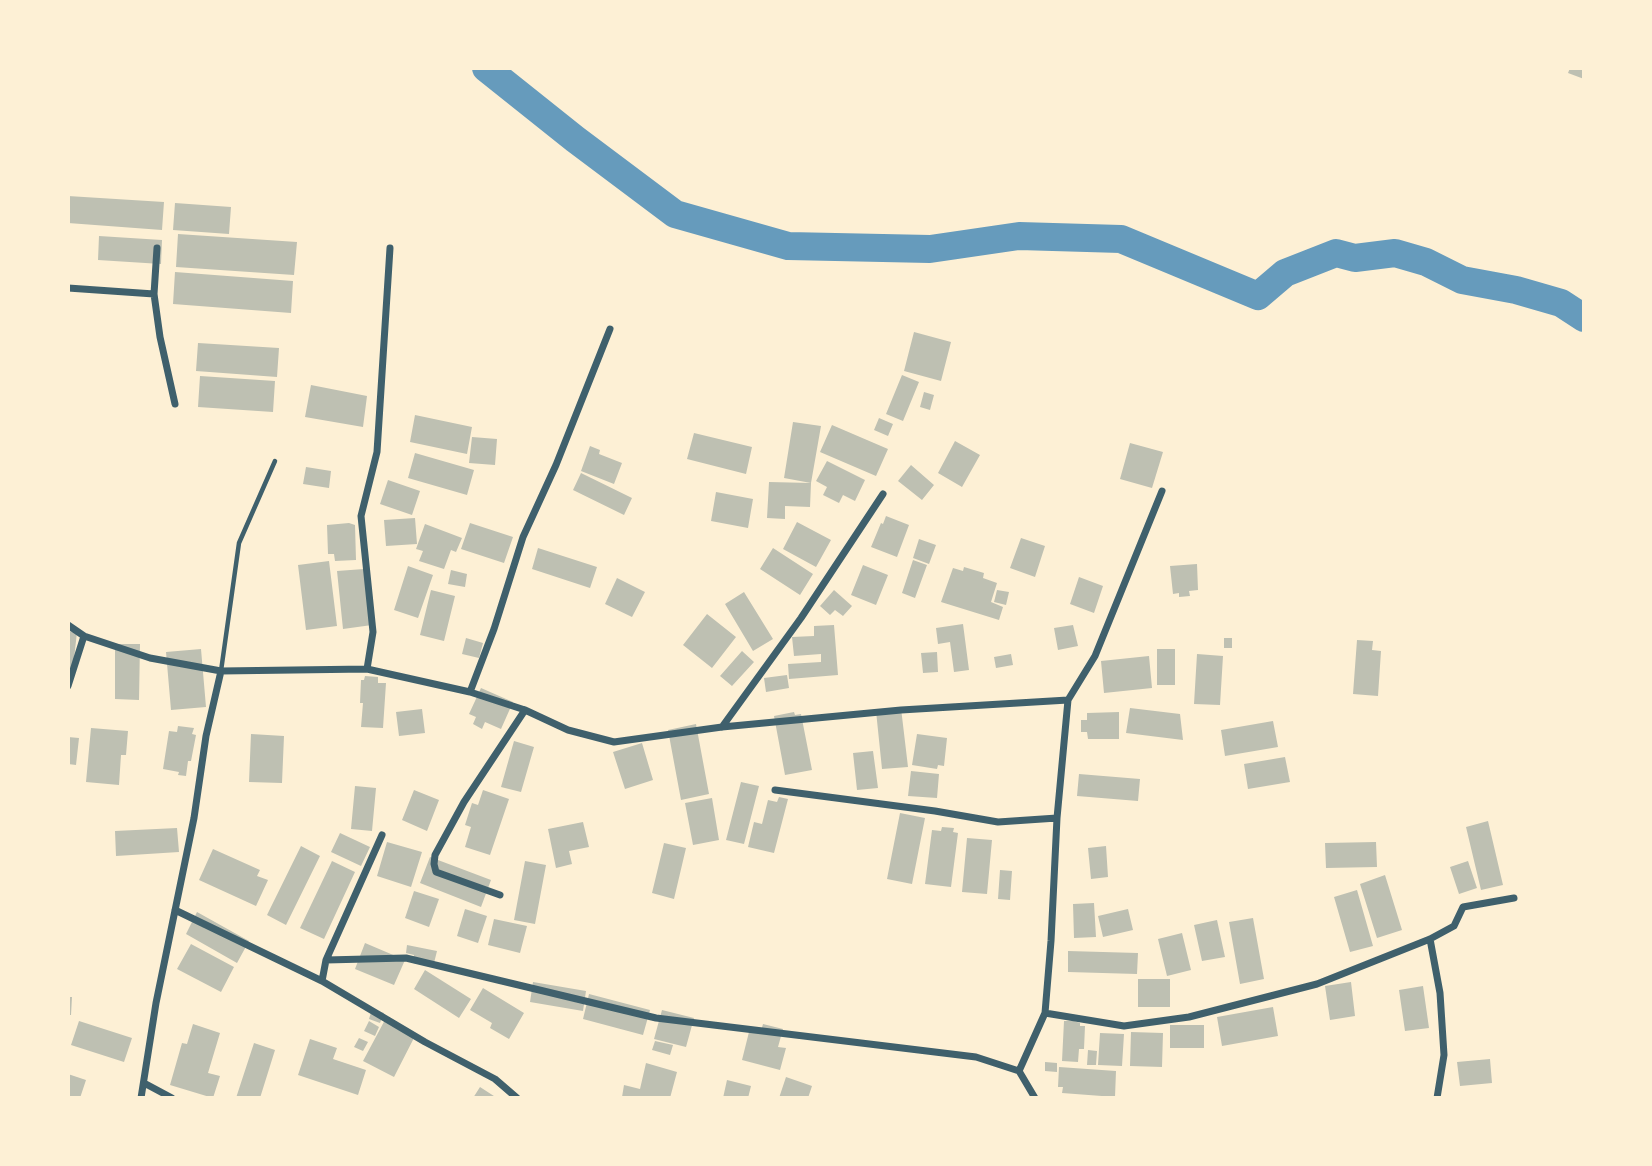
<!DOCTYPE html>
<html>
<head>
<meta charset="utf-8">
<style>
	body { margin:0 }
	#map { position:relative; width:1652px; height:1166px; overflow:hidden; background:#fdf0d5; font-family:Raleway,sans-serif }
	canvas { display:block }
	.frame { position:absolute; inset:0; border:70px solid #fdf0d5; pointer-events:none }
</style>
</head>
<body>
<div id="map">
<canvas width="1652" height="1166"></canvas>
<div class="frame"></div>
</div>
<script>
const ctx = document.querySelector('canvas').getContext('2d');
ctx.lineJoin = 'round';
function toPath(rows) {
  const path = new Path2D();
  for (const r of rows) {
    path.moveTo(r[0], r[1]);
    for (let i = 2; i < r.length; i += 2) path.lineTo(r[i], r[i + 1]);
  }
  return path;
}
function trace(path, color, width, dash) {
  ctx.strokeStyle = color;
  ctx.lineWidth = width;
  ctx.lineCap = dash ? 'butt' : 'round';
  ctx.setLineDash(dash || []);
  ctx.stroke(path);
}
function paint(path, color) {
  ctx.fillStyle = color;
  ctx.fill(path, 'evenodd');
}
trace(toPath([
	[486,68,575,139,675,214,788,246,930,249,1019,236,1121,239,1258,296,1285,273,1336,253,1355,258,1395,253,1426,262,1462,280,1516,290,1561,303,1584,318]
]), '#669bbc', 28);
paint(toPath([
	[1570,68,1584,68,1584,79,1568,73],
	[68,196,164,202,162,230,68,223],
	[175,203,231,207,229,234,173,230],
	[178,234,297,242,294,275,176,267],
	[99,236,162,240,161,264,98,260],
	[175,272,293,281,291,313,173,304],
	[914,332,951,342,941,381,904,371],
	[198,343,279,348,277,377,196,371],
	[902,375,919,382,903,421,886,414],
	[200,376,275,381,273,412,198,407],
	[311,385,367,396,363,427,305,417],
	[924,392,934,395,930,410,920,407],
	[415,415,472,427,467,454,410,442],
	[879,418,893,424,888,436,874,430],
	[793,422,821,426,811,483,784,478],
	[832,425,888,449,876,476,820,452],
	[694,433,752,447,746,474,687,459],
	[472,437,497,439,495,465,469,463],
	[955,441,980,455,962,487,938,473],
	[1130,443,1163,452,1152,488,1120,479],
	[590,446,600,450,599,454,622,463,614,484,581,471],
	[415,453,474,470,467,495,408,478],
	[827,461,865,480,855,501,843,495,839,503,823,495,827,487,816,481],
	[911,465,934,485,922,500,898,481],
	[306,467,331,471,329,488,303,484],
	[581,473,632,498,624,515,573,490],
	[388,480,420,491,412,515,380,504],
	[769,482,811,483,810,507,785,506,785,519,767,518],
	[716,492,753,499,748,528,711,521],
	[886,516,909,525,897,557,871,547,881,523,883,524],
	[415,518,417,544,386,546,384,520],
	[797,522,831,540,816,567,783,549],
	[349,523,355,525,356,560,335,561,334,554,328,554,327,525],
	[470,523,513,537,504,563,461,549],
	[425,524,462,538,456,552,451,550,444,569,419,561,423,551,416,549],
	[1021,538,1045,546,1035,577,1010,568],
	[919,539,936,545,929,564,913,558],
	[538,548,597,567,590,588,532,569],
	[773,548,813,574,800,595,760,569],
	[913,560,927,565,915,598,902,593],
	[329,561,337,626,306,630,298,565],
	[1197,564,1198,590,1189,591,1190,596,1179,597,1179,593,1173,594,1170,566],
	[863,565,888,575,876,605,851,595],
	[408,566,433,575,418,618,394,610],
	[964,567,984,573,983,578,997,583,991,602,1003,607,999,620,941,602,953,568,963,571],
	[364,569,372,625,343,629,337,571],
	[451,570,467,574,465,587,448,584],
	[1079,577,1103,586,1094,613,1070,604],
	[617,578,645,592,632,617,605,604],
	[431,590,455,596,444,641,420,635],
	[834,590,852,606,843,616,835,610,830,615,820,606],
	[997,590,1009,592,1006,605,994,602],
	[744,592,773,639,753,651,725,604],
	[707,614,736,637,712,668,683,645],
	[963,624,969,670,954,672,950,642,938,644,936,628],
	[834,625,838,675,789,679,788,664,821,662,821,654,794,656,792,637,814,636,814,626],
	[1073,625,1078,646,1058,650,1054,628],
	[68,631,77,632,71,686,68,686],
	[466,638,483,643,479,658,462,654],
	[1224,638,1232,638,1232,648,1224,648],
	[1357,640,1373,641,1372,650,1381,651,1378,696,1353,694],
	[115,644,140,644,139,700,115,699],
	[201,649,206,707,171,710,166,652],
	[1157,649,1175,649,1175,685,1157,685],
	[742,651,754,662,732,686,720,676],
	[937,652,938,672,923,673,921,653],
	[1011,654,1013,665,996,668,994,657],
	[1197,654,1223,656,1220,705,1194,704],
	[1149,656,1152,688,1104,693,1101,661],
	[787,675,789,688,766,692,764,678],
	[365,676,378,677,378,683,386,683,383,728,361,727,363,703,360,703,361,680,364,680],
	[481,688,513,702,501,729,485,722,482,729,473,724,476,717,469,714],
	[901,708,908,767,882,769,876,711],
	[1130,708,1180,714,1183,740,1126,733],
	[422,709,425,733,399,736,396,712],
	[794,712,795,715,801,714,812,770,785,775,774,716],
	[1119,712,1119,739,1088,739,1087,732,1081,732,1081,720,1087,720,1087,713],
	[1273,721,1278,747,1225,756,1221,730],
	[696,724,709,794,681,800,668,730],
	[178,726,194,728,192,734,196,735,191,761,188,761,186,776,178,775,179,772,163,769,169,731,177,732],
	[91,728,128,731,126,755,121,755,119,785,86,782],
	[251,734,284,736,282,783,249,782],
	[917,734,947,738,944,766,938,765,937,769,912,765],
	[68,737,79,738,76,765,68,764],
	[514,741,534,747,521,792,501,787],
	[642,743,653,780,625,789,613,752],
	[873,751,878,788,857,790,853,753],
	[1285,757,1290,782,1248,789,1244,764],
	[911,771,939,774,937,798,908,796],
	[1079,774,1140,779,1138,801,1077,796],
	[741,782,759,786,744,844,726,840],
	[355,786,376,788,372,831,351,829],
	[414,790,439,800,427,831,402,820],
	[483,790,509,799,490,855,465,847,471,827,465,825,472,803,478,805],
	[779,797,788,799,774,853,748,847,754,822,762,824,768,800,777,802],
	[712,798,719,840,693,845,685,803],
	[900,813,925,818,912,884,887,879],
	[1488,821,1503,885,1481,890,1466,827],
	[583,822,589,847,569,851,572,864,556,868,548,829],
	[942,827,954,828,953,832,958,833,951,887,925,884,932,830,941,831],
	[177,828,179,852,116,856,115,831],
	[340,833,370,847,361,866,331,852],
	[967,838,992,840,987,894,962,892],
	[387,842,422,852,411,887,377,876],
	[1376,842,1377,867,1326,868,1325,843],
	[664,843,686,848,674,899,652,893],
	[301,846,320,856,286,925,267,915],
	[1106,846,1108,877,1091,879,1088,848],
	[213,849,260,870,257,876,268,880,256,906,199,880],
	[430,857,491,880,481,907,420,883],
	[332,861,355,872,324,939,300,928],
	[525,861,546,865,535,924,514,920],
	[1468,861,1477,888,1459,894,1450,867],
	[1000,870,1012,871,1010,900,998,899],
	[1385,875,1402,930,1377,938,1360,884],
	[1357,890,1373,946,1350,952,1334,897],
	[414,891,439,899,429,927,405,918],
	[1094,903,1096,937,1074,938,1073,904],
	[465,909,487,916,478,943,457,936],
	[1128,909,1133,930,1103,937,1098,916],
	[197,912,249,941,237,963,186,934],
	[1253,918,1264,979,1240,984,1229,922],
	[494,919,527,926,520,953,488,945],
	[1217,920,1225,957,1202,961,1194,925],
	[1182,933,1191,970,1167,976,1158,939],
	[365,943,405,960,394,985,355,969],
	[191,944,234,967,221,992,177,969],
	[407,945,437,951,433,967,413,963,414,955,406,953],
	[1068,951,1138,953,1137,974,1068,972],
	[425,970,471,999,459,1018,414,989],
	[1138,979,1170,979,1170,1007,1138,1007],
	[533,982,586,991,583,1011,530,1002],
	[1351,982,1355,1016,1330,1020,1325,986],
	[1423,986,1429,1028,1405,1031,1399,990],
	[483,988,524,1013,509,1039,490,1028,492,1023,470,1010],
	[589,994,650,1010,643,1035,583,1019],
	[68,997,72,997,71,1015,68,1015],
	[1273,1007,1278,1036,1222,1046,1217,1017],
	[372,1009,384,1013,380,1023,369,1019],
	[662,1010,694,1018,686,1047,654,1039],
	[386,1018,416,1034,394,1077,363,1061],
	[79,1021,132,1038,124,1062,71,1045],
	[369,1021,379,1027,375,1036,364,1031],
	[1064,1021,1074,1021,1080,1023,1080,1026,1085,1026,1084,1049,1079,1049,1078,1062,1062,1061],
	[193,1024,220,1033,208,1073,220,1076,213,1098,170,1085,182,1043,187,1044],
	[763,1024,783,1029,778,1047,786,1048,780,1070,742,1060,750,1028,761,1031],
	[1170,1025,1204,1025,1204,1048,1170,1048],
	[1131,1032,1163,1033,1162,1067,1130,1066],
	[1100,1033,1124,1034,1122,1066,1098,1065],
	[359,1038,368,1042,363,1051,354,1047],
	[310,1039,337,1048,333,1059,366,1070,358,1095,298,1075],
	[655,1041,673,1045,670,1055,652,1050],
	[254,1043,275,1050,260,1098,236,1098],
	[1088,1050,1097,1051,1096,1065,1087,1065],
	[1490,1059,1492,1083,1460,1086,1457,1062],
	[1045,1062,1057,1063,1057,1072,1045,1071],
	[646,1063,677,1072,670,1098,622,1097,624,1085,640,1089],
	[1059,1067,1116,1071,1115,1097,1062,1093,1063,1087,1058,1087],
	[68,1074,86,1080,80,1098,68,1098],
	[786,1077,812,1086,808,1098,779,1098],
	[727,1080,751,1086,748,1098,723,1098],
	[480,1087,497,1098,473,1098]
]), '#bec0b2');
trace(toPath([
	[221,671,239,543,275,461]
]), '#3f606c', 4.5);
trace(toPath([
	[157,248,154,294,160,337,175,404],
	[68,288,154,294],
	[68,625,84,636,150,658,221,671,367,669,470,692,525,710,568,730,614,742,722,727,901,710,1068,700,1057,818,1051,941,1045,1013,1019,1071],
	[367,669,373,632,361,516,377,452,390,248],
	[68,686,84,636],
	[470,692,494,629,523,537,556,465,610,329],
	[1068,700,1095,656,1162,491],
	[722,727,801,618,883,494],
	[775,790,935,811,998,822,1057,818],
	[500,895,436,872,434,864,435,855,464,802,525,710],
	[175,910,322,981,425,1042,495,1079,517,1098],
	[1430,939,1440,993,1444,1055,1437,1098],
	[326,960,382,835],
	[322,981,326,960,406,958,656,1018,976,1057,1019,1071,1035,1098],
	[1045,1013,1124,1026,1189,1017,1317,984,1430,939,1454,926,1463,907,1514,898],
	[144,1083,172,1098],
	[141,1098,156,1003,194,818,206,736,221,671]
]), '#3f606c', 7);
</script>
</body>
</html>
